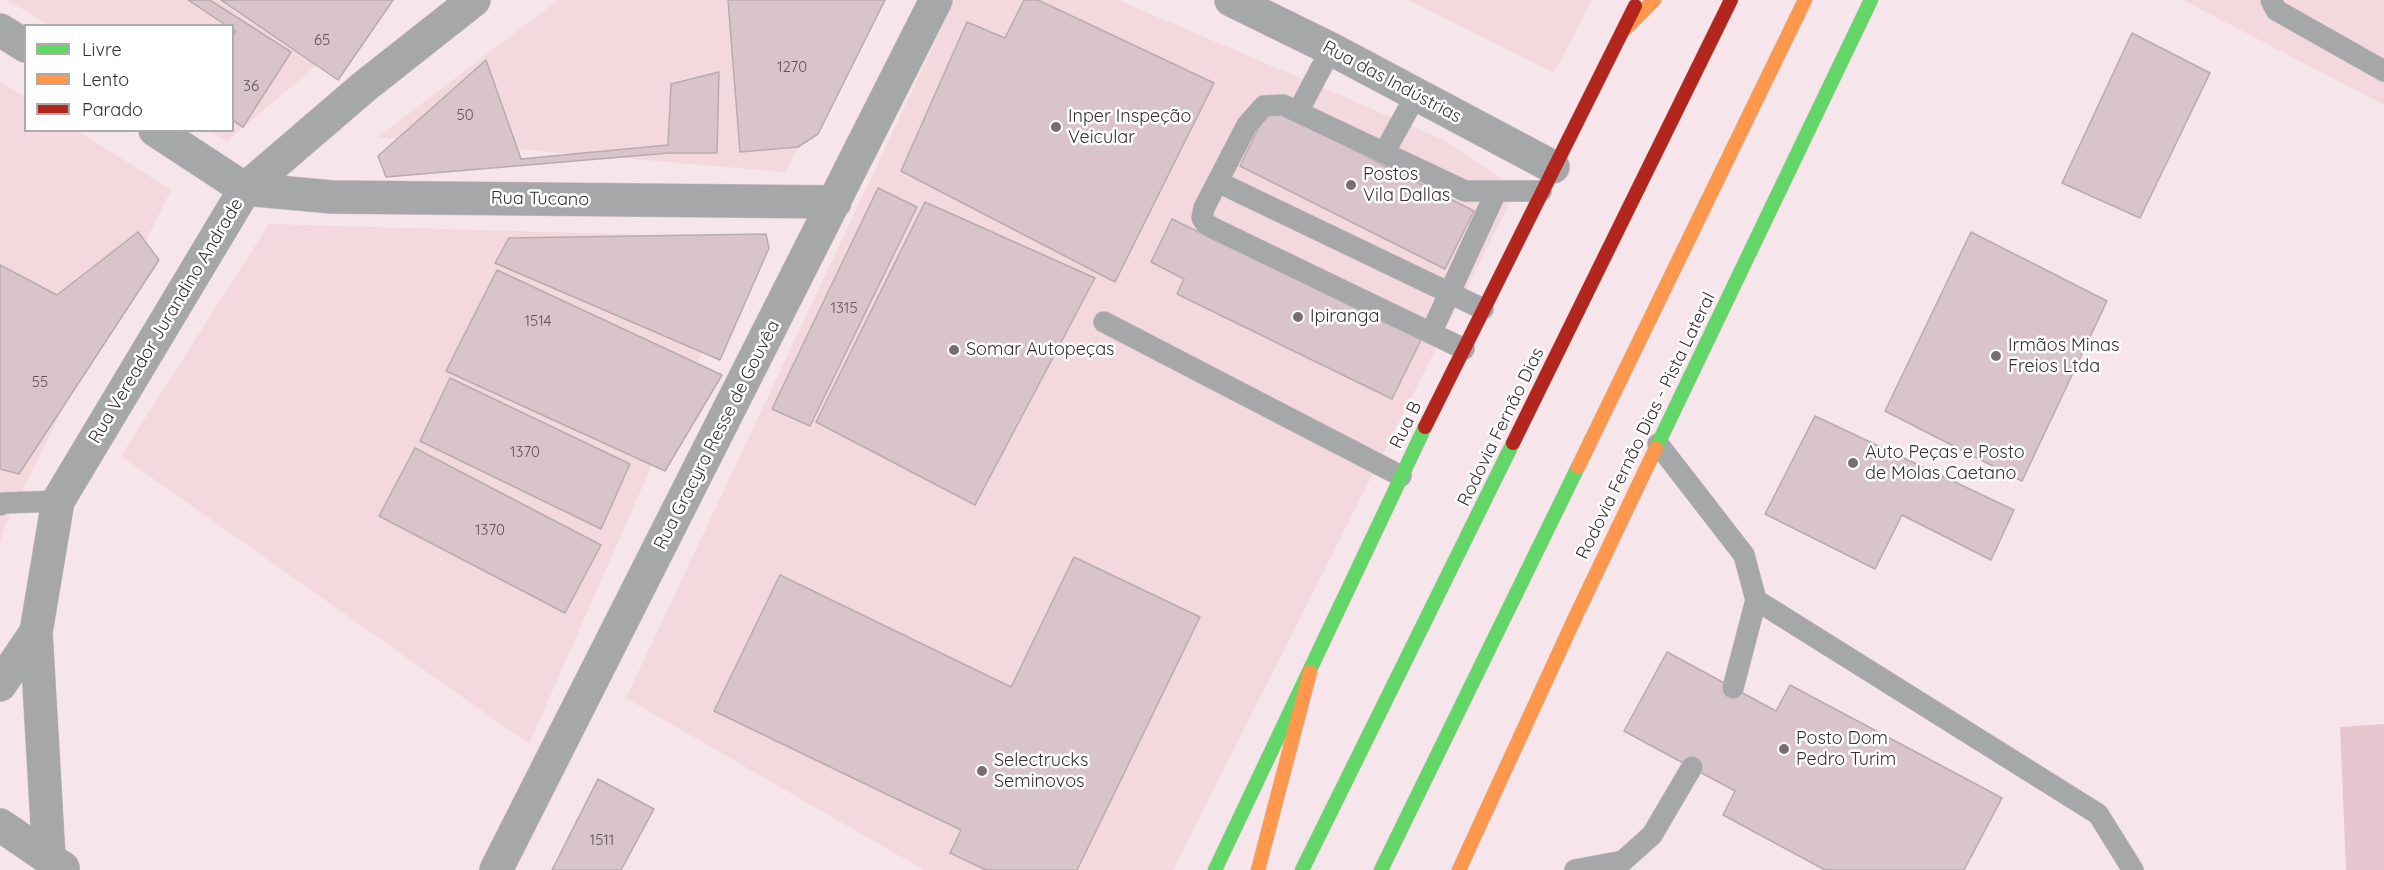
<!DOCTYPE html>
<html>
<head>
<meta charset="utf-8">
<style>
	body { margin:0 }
	#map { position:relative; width:2384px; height:870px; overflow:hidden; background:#f6e5ea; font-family:Quicksand,sans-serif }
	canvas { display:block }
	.legend { position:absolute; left:24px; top:24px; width:210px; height:108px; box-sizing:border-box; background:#fff; border:2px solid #afabac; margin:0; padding:8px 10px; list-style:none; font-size:18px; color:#382d30 }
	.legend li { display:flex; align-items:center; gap:12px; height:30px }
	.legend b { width:30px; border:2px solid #afabac }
</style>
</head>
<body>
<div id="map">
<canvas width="2384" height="870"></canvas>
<ul class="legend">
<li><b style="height:8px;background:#63d668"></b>Livre</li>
<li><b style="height:8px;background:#ff974d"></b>Lento</li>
<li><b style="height:8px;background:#b3261e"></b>Parado</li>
</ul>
</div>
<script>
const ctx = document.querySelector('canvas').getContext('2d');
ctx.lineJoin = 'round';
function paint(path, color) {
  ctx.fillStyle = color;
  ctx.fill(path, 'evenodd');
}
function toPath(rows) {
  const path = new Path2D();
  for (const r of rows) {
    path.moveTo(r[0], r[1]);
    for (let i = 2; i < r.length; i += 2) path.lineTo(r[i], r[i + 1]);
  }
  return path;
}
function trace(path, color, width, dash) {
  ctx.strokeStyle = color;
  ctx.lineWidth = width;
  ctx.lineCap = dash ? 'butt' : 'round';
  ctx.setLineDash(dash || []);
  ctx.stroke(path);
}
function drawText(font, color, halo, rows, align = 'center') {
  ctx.font = font + ' Quicksand,sans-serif';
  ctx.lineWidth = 5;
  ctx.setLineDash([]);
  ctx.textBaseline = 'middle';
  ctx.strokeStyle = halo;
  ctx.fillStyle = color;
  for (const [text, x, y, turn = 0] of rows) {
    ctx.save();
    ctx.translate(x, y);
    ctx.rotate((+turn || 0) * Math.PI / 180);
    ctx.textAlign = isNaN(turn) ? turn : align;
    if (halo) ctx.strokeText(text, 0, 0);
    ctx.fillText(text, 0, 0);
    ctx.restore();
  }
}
paint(toPath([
	[8,0,394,0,227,141,210,131,232,130,232,26,48,25],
	[558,0,880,0,785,172,378,137],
	[955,0,1118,0,1444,140,1517,188,1173,870,924,870,626,698],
	[1408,0,1592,0,1554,73],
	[2183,0,2384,0,2384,105],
	[0,81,25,97,26,130,78,131,171,190,5,525,0,544],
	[269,224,752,238,529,744,121,456]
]), '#f3d8de');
paint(toPath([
	[2384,724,2384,870,2346,870,2340,727]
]), '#e8c6d0');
const building = toPath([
	[188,0,210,0,291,52,243,127,232,120,232,36,236,31,232,29,232,26,227,26,188,0],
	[221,0,393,0,338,80,221,0],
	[728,0,885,0,818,134,798,147,740,152,728,0],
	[1024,0,1038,0,1214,83,1115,282,901,171,967,22,1005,38,1024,0],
	[2132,33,2210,73,2140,218,2062,183,2132,33],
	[486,60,521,159,668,145,671,84,719,72,717,153,669,153,386,177,378,156,486,60],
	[1269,107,1474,211,1445,269,1240,166,1269,107],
	[878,188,917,207,810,426,772,409,878,188],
	[925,202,1095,278,975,505,816,422,925,202],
	[1172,219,1421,340,1392,399,1177,294,1184,279,1151,262,1172,219],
	[138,232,159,260,19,474,0,469,0,265,57,295,138,232],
	[1971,232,2107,301,2022,481,1885,411,1971,232],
	[766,234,769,248,720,360,495,263,509,238,766,234],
	[497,270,722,375,665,471,446,371,497,270],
	[450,378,630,464,601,529,420,441,450,378],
	[1815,416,2014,510,1991,560,1902,515,1875,569,1765,514,1815,416],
	[415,448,601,545,565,613,379,516,415,448],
	[1074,557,1200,617,1077,870,986,870,950,853,961,830,714,711,780,575,1011,687,1074,557],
	[1667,652,1776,711,1790,685,2002,798,1964,870,1825,870,1723,815,1735,791,1624,731,1667,652],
	[598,779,654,809,621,870,552,870,598,779]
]);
paint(building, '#d8c4ca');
trace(building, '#b8abaf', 1.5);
const lane = toPath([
	[2271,0,2276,10,2384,71],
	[1298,112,1331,49],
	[1384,153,1416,95],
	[1218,182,1483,309],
	[1104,322,1401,476],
	[1431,333,1496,192],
	[1464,349,1215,229,1206,224,1202,218,1204,208,1247,125,1264,106,1283,105,1465,191,1541,191],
	[1658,444,1744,555,1756,600,1733,688],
	[0,505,4,503,58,501],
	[1756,600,2098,814,2133,870],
	[1575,870,1623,861,1652,835,1692,767]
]);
const street = toPath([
	[1231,0,1331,49,1553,167],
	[0,30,26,46],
	[155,130,245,189,332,197,835,202],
	[0,685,36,632],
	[0,825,63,868],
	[49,858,36,632,58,501,245,189,365,86,474,0],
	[496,870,936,0]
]);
const fast = toPath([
	[1656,448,1871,0],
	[1215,870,1425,427],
	[1302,870,1513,443],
	[1381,870,1578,467]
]);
const slow = toPath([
	[1622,32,1654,0],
	[1578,467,1805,0],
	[1258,870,1310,672],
	[1459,870,1573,622,1656,448]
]);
const jam = toPath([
	[1425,427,1635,6],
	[1513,443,1731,0]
]);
trace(lane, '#cec2c6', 22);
trace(street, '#cec2c6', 34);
trace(fast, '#cec2c6', 15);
trace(slow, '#cec2c6', 15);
trace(jam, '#cec2c6', 15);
trace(lane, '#a6a7a9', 21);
trace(street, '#a6a7a9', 33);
trace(fast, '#63d668', 14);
trace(slow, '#ff974d', 14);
trace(jam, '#b3261e', 14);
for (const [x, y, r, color] of [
	[1056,127,6,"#7a6d71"],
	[1351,185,6,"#7a6d71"],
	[1298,317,6,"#7a6d71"],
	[954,350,6,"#7a6d71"],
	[1996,356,6,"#7a6d71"],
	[1853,463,6,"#7a6d71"],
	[1784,749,6,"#7a6d71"],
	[982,771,6,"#7a6d71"]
]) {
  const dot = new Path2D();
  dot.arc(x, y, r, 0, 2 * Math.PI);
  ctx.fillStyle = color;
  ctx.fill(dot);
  trace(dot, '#fff', 2);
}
drawText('15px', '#605356', null, [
	["65",322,40],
	["1270",792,67],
	["36",251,86],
	["50",465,115],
	["1315",844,308],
	["1514",538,321],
	["55",40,382],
	["1370",525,452],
	["1370",490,530],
	["1511",602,840]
]);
drawText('18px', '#382d30', '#fff', [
	["Rua das Indústrias",1392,82,28],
	["Rua Tucano",540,199,1],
	["Rua Vereador Jurandino Andrade",166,321,-59],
	["Rua B",1406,425,-64],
	["Rodovia Fernão Dias - Pista Lateral",1646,426,-64],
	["Rodovia Fernão Dias",1501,427,-64],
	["Rua Gracyra Resse de Gouvêa",717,435,-63]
]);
drawText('18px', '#382d30', '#fff', [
	["Inper Inspeção",1068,117],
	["Veicular",1068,138],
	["Postos",1363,175],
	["Vila Dallas",1363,196],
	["Ipiranga",1310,317],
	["Irmãos Minas",2008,346],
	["Freios Ltda",2008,367],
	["Somar Autopeças",966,350],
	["Auto Peças e Posto",1865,453],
	["de Molas Caetano",1865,474],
	["Posto Dom",1796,739],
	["Pedro Turim",1796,760],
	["Selectrucks",994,761],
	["Seminovos",994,782]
], 'left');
</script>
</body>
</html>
